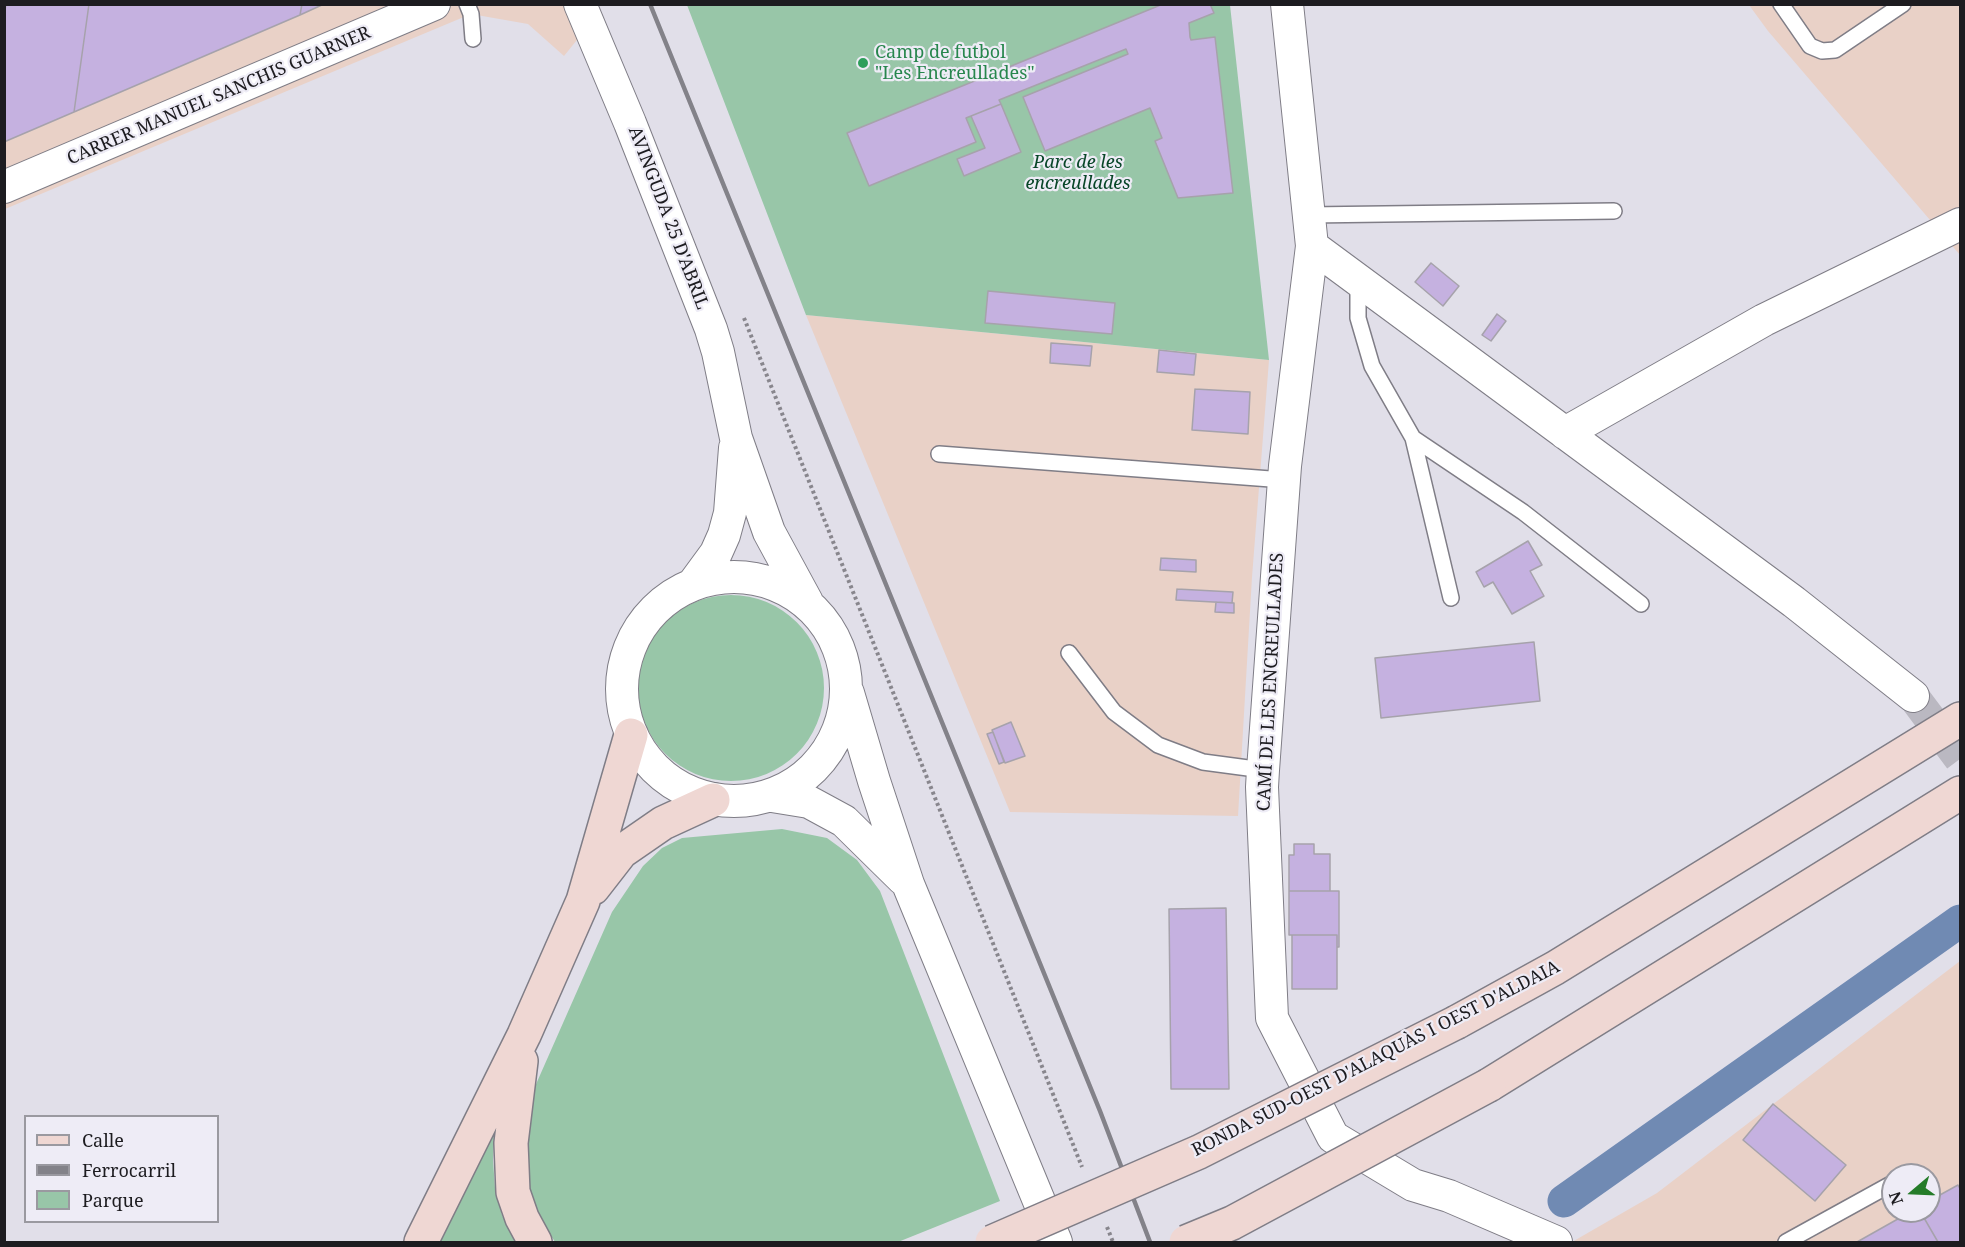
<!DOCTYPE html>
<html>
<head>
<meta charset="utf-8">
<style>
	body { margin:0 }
	#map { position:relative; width:1965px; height:1247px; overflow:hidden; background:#e1dfe9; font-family:"Noto Serif",serif }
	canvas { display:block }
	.frame { position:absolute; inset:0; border:6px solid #1d1c20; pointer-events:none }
	.legend { position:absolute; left:24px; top:1115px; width:195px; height:108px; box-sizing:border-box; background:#eeecf6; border:2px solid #9a99a0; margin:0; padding:8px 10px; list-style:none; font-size:18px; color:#1d1c20 }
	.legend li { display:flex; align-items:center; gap:12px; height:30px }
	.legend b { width:30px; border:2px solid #9a99a0 }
	.north { position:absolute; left:1881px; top:1163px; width:60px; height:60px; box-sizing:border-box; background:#eeecf6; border:2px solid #9a99a0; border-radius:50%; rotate:251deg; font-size:16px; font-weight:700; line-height:24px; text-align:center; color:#1d1c20 }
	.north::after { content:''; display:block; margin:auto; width:21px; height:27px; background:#257c29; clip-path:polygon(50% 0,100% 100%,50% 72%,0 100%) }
</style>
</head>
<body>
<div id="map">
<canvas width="1965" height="1247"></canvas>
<div class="frame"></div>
<ul class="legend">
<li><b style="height:8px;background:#efd7d3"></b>Calle</li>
<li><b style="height:8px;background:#838289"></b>Ferrocarril</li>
<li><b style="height:16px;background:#98c6a8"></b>Parque</li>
</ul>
<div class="north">N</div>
</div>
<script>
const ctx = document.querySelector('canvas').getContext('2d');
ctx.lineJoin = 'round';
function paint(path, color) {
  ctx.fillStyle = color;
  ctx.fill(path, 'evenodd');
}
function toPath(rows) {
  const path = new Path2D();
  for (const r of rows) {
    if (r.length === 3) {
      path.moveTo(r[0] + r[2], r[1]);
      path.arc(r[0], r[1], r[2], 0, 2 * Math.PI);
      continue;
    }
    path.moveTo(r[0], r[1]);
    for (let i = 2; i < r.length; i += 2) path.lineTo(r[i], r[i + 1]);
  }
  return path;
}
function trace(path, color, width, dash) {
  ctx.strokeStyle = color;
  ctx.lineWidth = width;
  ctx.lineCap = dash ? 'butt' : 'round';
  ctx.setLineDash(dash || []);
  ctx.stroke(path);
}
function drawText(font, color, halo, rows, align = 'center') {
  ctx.font = font + ' "Noto Serif",serif';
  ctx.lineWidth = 4.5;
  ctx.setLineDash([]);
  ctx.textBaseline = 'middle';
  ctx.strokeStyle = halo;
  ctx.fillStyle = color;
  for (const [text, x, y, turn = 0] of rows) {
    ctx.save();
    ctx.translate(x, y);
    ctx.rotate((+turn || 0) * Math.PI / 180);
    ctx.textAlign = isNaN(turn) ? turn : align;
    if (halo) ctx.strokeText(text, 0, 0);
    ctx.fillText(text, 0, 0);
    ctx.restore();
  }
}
paint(toPath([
	[593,4,598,14,564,56,528,24,471,14,5,209,5,5],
	[1749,5,1960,5,1960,255,1768,31],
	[806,315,1269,360,1252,577,1238,816,1010,812],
	[1960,961,1960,1242,1572,1242,1657,1193],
	[1893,1175,1929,1175,1929,1211,1893,1211]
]), '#e9d1c7');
paint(toPath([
	[687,5,1230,5,1269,360,806,315],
	[731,688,93],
	[782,829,827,838,857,860,880,891,1000,1201,898,1242,555,1242,541,1220,530,1196,524,1170,533,1091,612,912,643,866,662,848,682,838],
	[487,1127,494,1132,493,1160,495,1188,502,1215,515,1242,432,1242]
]), '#98c6a8');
trace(toPath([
	[1564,1201,1960,921]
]), '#708ab3', 33);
const building = toPath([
	[6,4,89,4,74,112,4,142,4,15,6,4],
	[89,4,302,4,300,15,74,112,89,4],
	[302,4,324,4,300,15,302,4],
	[1163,4,1210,4,1214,13,1189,23,1190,37,1191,40,1215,37,1233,193,1178,198,1155,141,1162,138,1150,108,1045,151,1023,97,1128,54,1126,49,999,100,1001,104,966,118,976,142,869,186,847,133,1163,4],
	[1001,104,1021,152,964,176,957,159,985,148,971,116,1001,104],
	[1431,263,1459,286,1443,306,1415,282,1431,263],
	[988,291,1115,303,1112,334,985,323,988,291],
	[1497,314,1506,321,1491,341,1482,335,1497,314],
	[1051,343,1092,346,1090,366,1050,363,1051,343],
	[1159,350,1196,354,1194,375,1157,372,1159,350],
	[1195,389,1250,392,1248,434,1192,430,1195,389],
	[1528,541,1542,565,1530,571,1544,596,1512,614,1493,582,1484,587,1476,572,1528,541],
	[1161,558,1196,560,1196,572,1160,570,1161,558],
	[1177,589,1233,592,1232,603,1176,600,1177,589],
	[1216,602,1234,603,1234,613,1215,612,1216,602],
	[1534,642,1540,701,1381,718,1375,658,1534,642],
	[1011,722,1025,756,1005,763,992,730,1011,722],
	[993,732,1004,762,999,764,987,734,993,732],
	[1294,844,1314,844,1314,854,1330,854,1330,891,1289,891,1289,855,1294,855,1294,844],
	[1289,891,1339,891,1339,947,1337,947,1337,935,1289,935,1289,891],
	[1226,908,1229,1089,1171,1089,1169,909,1226,908],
	[1292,935,1337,935,1337,989,1292,989,1292,935],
	[1773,1104,1846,1165,1815,1201,1743,1140,1773,1104],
	[1958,1185,1960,1189,1960,1242,1938,1242,1920,1211,1929,1211,1929,1201,1958,1185],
	[1912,1211,1920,1211,1938,1242,1857,1242,1912,1211]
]);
paint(building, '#c5b1e0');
trace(building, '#a6a2ab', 1.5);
trace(toPath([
	[1913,696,1960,759]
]), '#bab8c1', 32, [32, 16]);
const service = toPath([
	[467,4,471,14,473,39],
	[1781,4,1810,46,1822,51,1835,50,1903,4],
	[1308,215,1614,211],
	[1358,280,1358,318,1372,366,1413,438,1523,512,1641,604],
	[1413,438,1451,598],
	[939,454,1284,480],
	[1069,653,1114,712,1158,745,1203,762,1263,770],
	[1786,1242,1893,1183]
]);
const minor = toPath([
	[580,4,630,123,711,329,718,352,736,438,769,532,807,602],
	[1287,4,1312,246,1285,466,1263,770,1262,787,1272,1018,1333,1137,1413,1185,1449,1196,1556,1242],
	[4,187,434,4],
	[1312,246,1794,602,1913,696],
	[1565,433,1764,320,1960,224],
	[734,689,112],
	[694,583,716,553,724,535,730,513,735,448],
	[848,693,874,781,908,884,1056,1242],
	[772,796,809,802,844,821,903,879]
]);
const secondary = toPath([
	[593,888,621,852,663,823,713,800],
	[1457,1022,1555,968,1960,719],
	[521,1061,511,1143,513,1192,522,1218,535,1242],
	[1489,1085,1960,793],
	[421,1242,524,1035,583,901,631,735]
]);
trace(service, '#7f7d86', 18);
trace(minor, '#7f7d86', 34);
trace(secondary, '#7f7d86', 36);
trace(toPath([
	[744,318,1082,1167],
	[1107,1227,1113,1242]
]), '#88868d', 4, [3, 3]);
trace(service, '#fff', 15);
trace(minor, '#fff', 32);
trace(secondary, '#efd7d3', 33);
trace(toPath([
	[650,4,1100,1111,1150,1242]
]), '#838289', 4.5);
const secondaryBridge = toPath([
	[992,1242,1199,1152,1457,1022],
	[1186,1242,1232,1223,1489,1085]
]);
trace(secondaryBridge, '#7f7d86', 36, []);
trace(secondaryBridge, '#efd7d3', 33);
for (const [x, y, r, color] of [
	[863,63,6,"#2e9e5b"]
]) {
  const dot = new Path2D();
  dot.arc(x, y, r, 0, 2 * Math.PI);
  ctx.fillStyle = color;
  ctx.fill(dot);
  trace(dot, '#eeecf6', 2);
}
drawText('18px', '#27864d', '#eeecf6', [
	["Camp de futbol",875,53],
	["\"Les Encreullades\"",875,74]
], 'left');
drawText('18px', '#1d1c20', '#eeecf6', [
	["CARRER MANUEL SANCHIS GUARNER",219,96,-23],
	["AVINGUDA 25 D'ABRIL",668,218,69],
	["CAMÍ DE LES ENCREULLADES",1271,682,-87],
	["RONDA SUD-OEST D'ALAQUÀS I OEST D'ALDAIA",1376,1059,-27]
]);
drawText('italic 18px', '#084628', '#eeecf6', [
	["Parc de les",1078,163],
	["encreullades",1078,184]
]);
</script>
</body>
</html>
